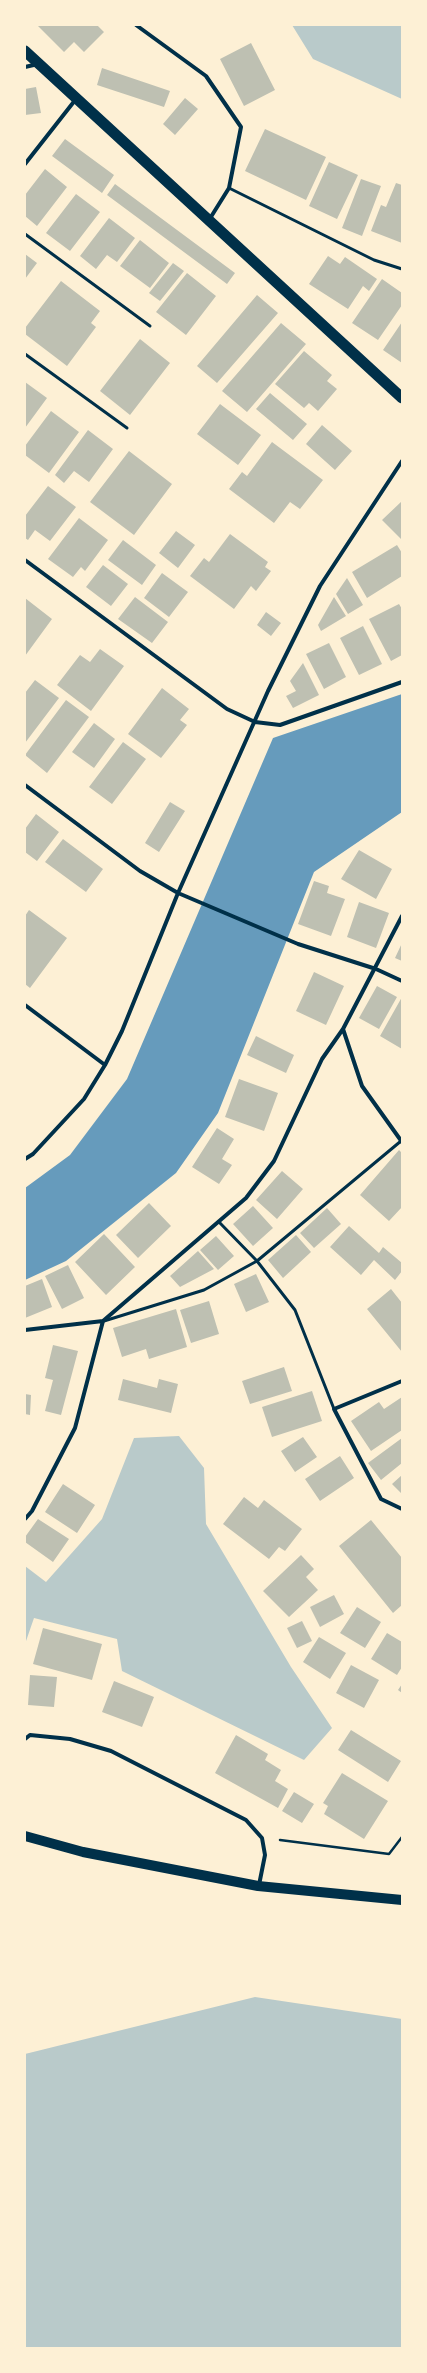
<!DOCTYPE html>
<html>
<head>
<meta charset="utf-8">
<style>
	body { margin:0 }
	#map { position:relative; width:427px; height:2373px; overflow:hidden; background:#fdf0d5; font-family:Literata,serif }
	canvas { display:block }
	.frame { position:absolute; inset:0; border:26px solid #fdf0d5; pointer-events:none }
</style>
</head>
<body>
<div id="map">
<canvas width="427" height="2373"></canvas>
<div class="frame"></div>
</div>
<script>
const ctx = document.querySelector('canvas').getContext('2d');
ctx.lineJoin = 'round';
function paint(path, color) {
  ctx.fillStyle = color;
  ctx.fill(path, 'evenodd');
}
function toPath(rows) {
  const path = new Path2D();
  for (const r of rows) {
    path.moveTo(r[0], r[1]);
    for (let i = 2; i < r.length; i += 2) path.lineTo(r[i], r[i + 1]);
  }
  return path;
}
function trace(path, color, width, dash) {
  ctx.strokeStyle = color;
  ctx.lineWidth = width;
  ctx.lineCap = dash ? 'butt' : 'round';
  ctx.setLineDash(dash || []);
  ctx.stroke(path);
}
paint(toPath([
	[292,25,402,25,402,99,313,59],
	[179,1436,204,1468,206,1524,291,1667,332,1728,304,1760,122,1671,117,1639,34,1618,25,1644,25,1566,46,1582,102,1519,134,1438],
	[255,1997,402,2019,402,2348,25,2348,25,2054]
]), '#b9caca');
paint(toPath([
	[402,694,402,812,314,872,218,1113,176,1173,66,1261,25,1280,25,1188,70,1155,127,1079,273,738]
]), '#669bbc');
paint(toPath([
	[37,25,97,25,104,32,84,52,74,42,64,52],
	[251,43,275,90,244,106,220,59],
	[102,68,170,91,164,107,97,85],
	[36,87,41,113,25,115,25,89],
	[185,98,198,109,175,135,163,124],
	[265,129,326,157,306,200,245,171],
	[65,139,114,175,102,193,52,156],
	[329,162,358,175,337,219,309,206],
	[45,169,67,187,37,226,25,216,25,195],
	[361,179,381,186,362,236,342,228],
	[396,183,402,185,402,243,371,231,381,205,386,207],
	[115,184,235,273,227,284,107,195],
	[76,194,100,212,70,251,46,233],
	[109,218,135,238,117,262,107,255,96,269,80,256],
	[140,240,169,263,150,288,120,266],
	[25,254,37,263,25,279],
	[328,256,340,264,345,257,377,279,369,291,363,286,348,309,309,284],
	[173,263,184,271,160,301,149,293],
	[187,273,216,296,186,335,156,312],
	[382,279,402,293,402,305,378,340,352,323],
	[61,281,100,311,91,323,96,327,67,366,25,334,25,328],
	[257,295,278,313,217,383,197,366],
	[402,322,402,363,383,350],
	[281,323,306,344,247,412,222,391],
	[140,339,170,363,130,415,100,391],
	[304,351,332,375,327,381,337,389,318,411,309,403,304,408,275,384],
	[25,382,47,398,25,428],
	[270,393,307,424,293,440,256,409],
	[220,404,261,435,238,465,197,434],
	[51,411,79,432,49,473,25,455,25,446],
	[322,425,352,451,335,470,306,444],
	[88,430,113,449,89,482,74,471,64,483,55,475],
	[272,442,323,480,300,509,290,502,274,523,229,489,242,472,247,476],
	[129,451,172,484,134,535,90,502],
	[48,486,76,507,50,541,35,530,28,540,25,538,25,516],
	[402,501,402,540,382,520],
	[79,518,108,540,85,571,81,567,73,577,48,559],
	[176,531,195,545,178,568,159,553],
	[230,534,268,562,265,567,271,571,256,591,251,586,234,609,190,576,204,558,209,562],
	[123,540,156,565,142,585,108,560],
	[397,545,402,553,402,576,367,598,352,572],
	[103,565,128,584,111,606,86,587],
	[162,573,188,592,169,617,144,598],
	[347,578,363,605,348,614,336,594],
	[135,597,168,622,152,643,118,619],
	[334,597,346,616,321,631,318,625],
	[25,598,52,619,25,656],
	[399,604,402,609,402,655,391,661,369,619],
	[266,612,281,623,271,636,257,625],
	[363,626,382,664,359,675,340,638],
	[329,643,346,677,324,689,306,654],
	[100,649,124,666,91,711,57,685,80,655,90,662],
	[303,663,319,695,293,708,286,696,296,691,290,681],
	[35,680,59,698,25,743,25,693],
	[162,688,189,709,180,720,187,725,161,758,128,734],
	[66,700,89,717,47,773,25,755],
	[94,723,115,739,94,768,72,752],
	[123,742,146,759,112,804,89,787],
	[170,802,185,811,159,852,145,843],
	[36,814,59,832,37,861,25,852,25,829],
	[63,839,103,869,86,892,45,862],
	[359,850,392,869,376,899,341,879],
	[314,881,329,886,327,893,345,899,331,936,298,924],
	[359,902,389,913,376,948,347,937],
	[29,910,67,938,30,988,25,984,25,916],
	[402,943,402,961,395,958],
	[314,972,344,986,326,1025,296,1011],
	[377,986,397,997,379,1029,359,1018],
	[402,997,402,1049,380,1036],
	[256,1036,294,1055,286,1073,247,1055],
	[239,1079,278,1093,264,1131,225,1117],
	[217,1128,234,1139,222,1159,232,1165,219,1184,192,1167],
	[399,1150,402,1153,402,1207,389,1221,360,1195],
	[282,1171,303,1189,277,1219,256,1200],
	[149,1203,171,1226,138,1258,116,1235],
	[253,1206,273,1228,253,1246,233,1224],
	[327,1208,341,1224,314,1248,300,1233],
	[349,1226,379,1253,383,1247,402,1263,402,1271,395,1280,374,1260,361,1275,330,1247],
	[104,1234,135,1267,106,1295,75,1262],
	[296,1235,311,1252,283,1278,268,1260],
	[216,1236,234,1256,218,1270,200,1250],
	[198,1251,214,1269,180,1287,170,1276],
	[68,1265,84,1298,62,1309,45,1276],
	[256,1274,269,1302,246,1312,234,1284],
	[42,1279,52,1307,25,1318,25,1286],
	[391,1289,402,1303,402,1352,367,1309],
	[209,1301,219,1334,191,1343,180,1310],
	[176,1309,187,1347,149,1359,146,1349,122,1357,113,1328],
	[53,1345,78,1351,61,1415,45,1411,53,1380,45,1378],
	[284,1367,292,1391,250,1404,242,1381],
	[123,1379,157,1388,159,1379,178,1384,171,1413,118,1400],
	[312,1391,322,1421,272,1437,262,1407],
	[25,1394,31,1395,30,1415,25,1414],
	[402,1397,402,1430,371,1451,351,1421,379,1402,384,1409],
	[303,1437,317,1457,295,1472,281,1451],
	[402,1438,402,1463,381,1480,368,1463],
	[340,1456,354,1478,320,1501,305,1479],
	[402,1475,402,1494,392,1484],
	[63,1484,95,1505,77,1533,45,1512],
	[244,1497,258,1508,264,1500,302,1529,285,1551,279,1547,269,1559,223,1524],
	[38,1519,69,1539,53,1562,25,1542,25,1537],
	[371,1520,402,1558,402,1605,393,1613,339,1546],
	[301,1555,314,1569,306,1577,318,1590,289,1617,263,1591],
	[334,1595,344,1614,320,1627,310,1607],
	[357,1607,381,1622,365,1648,340,1633],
	[302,1621,312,1641,297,1648,287,1628],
	[43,1628,102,1644,92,1680,33,1664],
	[387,1633,402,1642,402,1667,397,1675,371,1659],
	[319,1637,346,1653,330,1679,303,1662],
	[351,1665,379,1680,364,1708,336,1693],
	[30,1675,57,1677,54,1707,28,1705],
	[114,1681,154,1697,142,1727,102,1712],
	[402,1684,402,1693,398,1690],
	[351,1730,401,1761,388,1782,338,1750],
	[236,1735,268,1754,265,1760,281,1770,275,1781,288,1789,278,1808,215,1773],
	[342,1773,388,1801,364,1839,324,1814,328,1806,323,1803],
	[294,1792,314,1804,302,1823,282,1811]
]), '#bec0b2');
trace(toPath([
	[280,1840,389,1854,402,1837]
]), '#003049', 2.5);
trace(toPath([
	[229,188,374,260,402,269],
	[25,234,150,326],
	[25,354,127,428],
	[219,1222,257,1261,295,1310,334,1409],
	[104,1321,204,1290,257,1261,401,1141]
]), '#003049', 3);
trace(toPath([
	[136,25,206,76,241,127,229,188,209,220],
	[25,67,38,64],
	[25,164,76,99],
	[25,560,227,709,255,722,280,725,402,682],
	[25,785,140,871,178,893,298,944,376,969,402,981],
	[25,1005,105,1065],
	[343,1029,362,1086,402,1142],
	[25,1159,33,1154,84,1099,105,1065,122,1031,178,893,268,691,320,586,402,461],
	[103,1321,246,1198,274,1161,322,1059,343,1029,402,916],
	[25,1330,103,1321,75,1428,32,1511,25,1519],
	[402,1381,334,1409,381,1499,402,1509],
	[25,1739,30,1735,70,1739,111,1751,246,1820,262,1838,265,1855,259,1885]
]), '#003049', 4);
trace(toPath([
	[25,1836,83,1852,258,1886,402,1900]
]), '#003049', 10);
trace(toPath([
	[25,51,402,398]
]), '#003049', 11);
</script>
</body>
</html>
